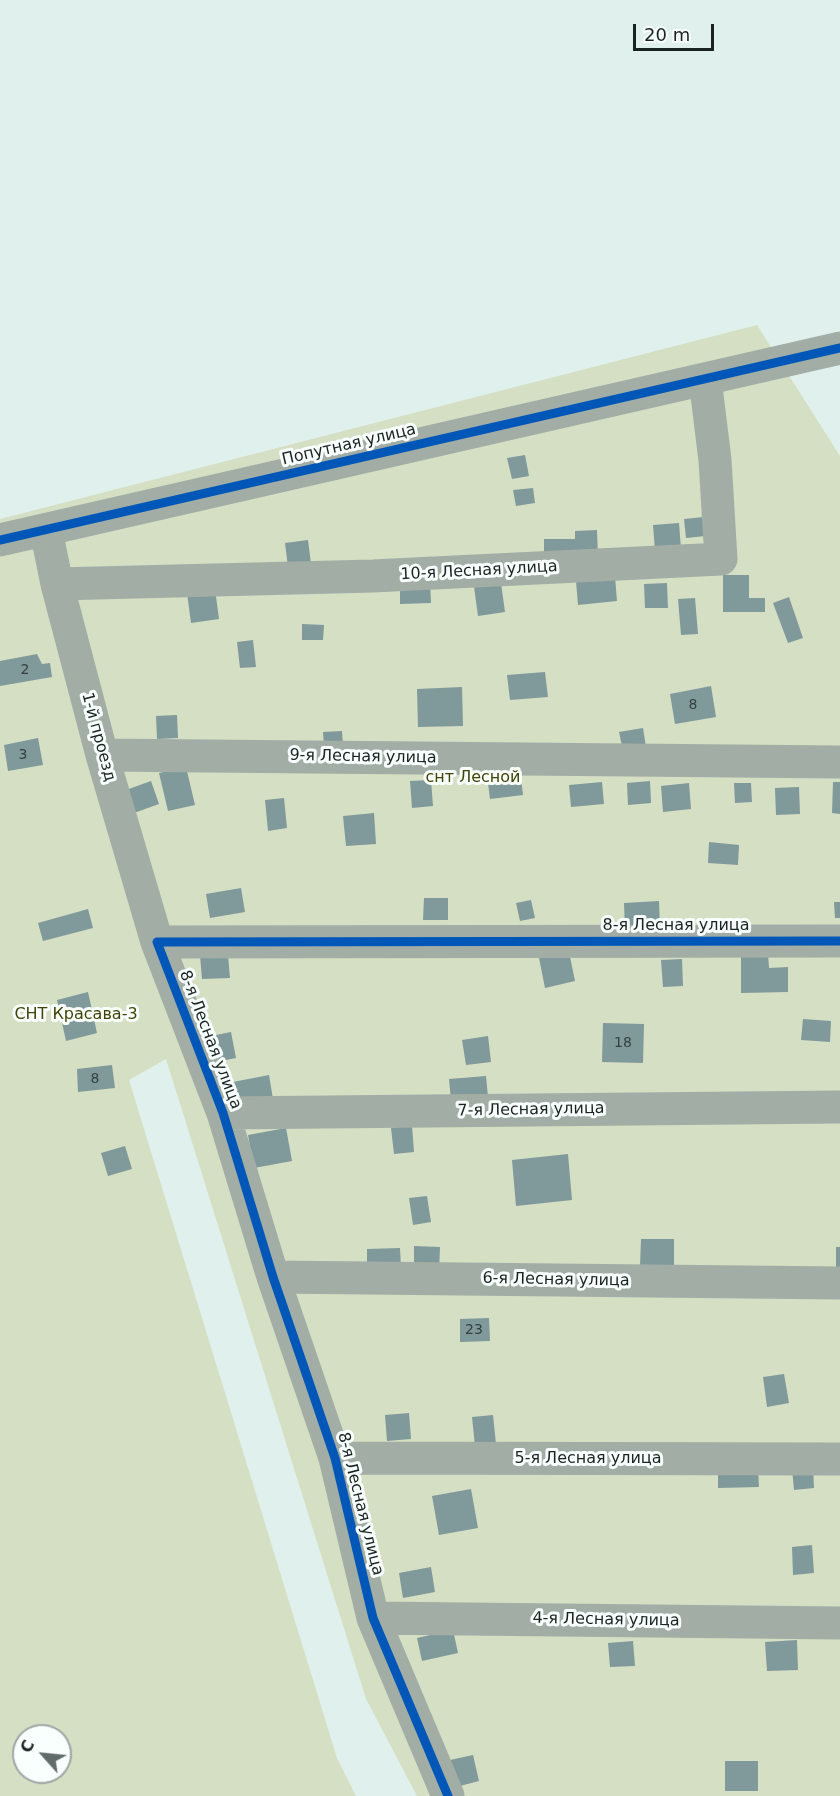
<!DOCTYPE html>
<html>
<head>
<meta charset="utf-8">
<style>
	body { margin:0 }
	#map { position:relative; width:840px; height:1796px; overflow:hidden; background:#e0f1ed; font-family:"DejaVu Sans",sans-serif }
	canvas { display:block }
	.north { position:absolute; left:12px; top:1724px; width:60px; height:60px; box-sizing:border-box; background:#f9fffd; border:2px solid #9fa7a5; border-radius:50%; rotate:297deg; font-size:16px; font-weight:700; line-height:24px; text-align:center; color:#192422 }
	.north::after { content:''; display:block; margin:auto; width:21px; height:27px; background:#5f6c69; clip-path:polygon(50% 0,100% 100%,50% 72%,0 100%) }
	.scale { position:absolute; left:633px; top:24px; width:81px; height:27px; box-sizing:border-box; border:3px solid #192422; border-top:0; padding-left:8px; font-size:18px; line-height:21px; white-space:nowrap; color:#192422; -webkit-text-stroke:4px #f9fffd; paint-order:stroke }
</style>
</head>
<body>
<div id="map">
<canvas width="840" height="1796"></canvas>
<div class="north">С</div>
<div class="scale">20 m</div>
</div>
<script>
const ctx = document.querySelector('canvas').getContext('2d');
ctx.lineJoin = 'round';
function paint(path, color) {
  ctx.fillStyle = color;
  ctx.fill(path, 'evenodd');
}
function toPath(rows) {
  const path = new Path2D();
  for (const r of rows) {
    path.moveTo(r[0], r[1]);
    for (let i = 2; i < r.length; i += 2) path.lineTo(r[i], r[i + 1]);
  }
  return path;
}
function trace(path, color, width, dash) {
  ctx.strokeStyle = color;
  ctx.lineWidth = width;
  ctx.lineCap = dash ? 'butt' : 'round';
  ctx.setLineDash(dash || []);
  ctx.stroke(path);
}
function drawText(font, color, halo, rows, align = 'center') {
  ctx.font = font + ' "DejaVu Sans",sans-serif';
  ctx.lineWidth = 6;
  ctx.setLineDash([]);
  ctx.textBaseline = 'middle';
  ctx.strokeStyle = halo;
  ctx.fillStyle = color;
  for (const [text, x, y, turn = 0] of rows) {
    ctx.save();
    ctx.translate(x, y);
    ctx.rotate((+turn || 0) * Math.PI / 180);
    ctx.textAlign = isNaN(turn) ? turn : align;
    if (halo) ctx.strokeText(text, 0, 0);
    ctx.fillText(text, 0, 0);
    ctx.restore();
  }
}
paint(toPath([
	[757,325,840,456,840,1796,417,1796,366,1699,166,1059,129,1080,337,1758,356,1796,0,1796,0,519],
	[24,1736,60,1736,60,1772,24,1772]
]), '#d4dfc4');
paint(toPath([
	[525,455,529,476,512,479,507,458],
	[533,488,535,503,516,506,513,490],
	[704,517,706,536,686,538,684,519],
	[679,523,681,549,655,551,653,525],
	[597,530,598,558,544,558,544,539,575,539,575,531],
	[308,540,311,564,288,567,285,543],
	[723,575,749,575,749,598,765,598,765,612,723,612],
	[500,576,505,612,478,616,473,579],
	[615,577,617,601,578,605,576,581],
	[430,581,431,603,400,604,400,582],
	[667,583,668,608,645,608,644,584],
	[215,589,219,619,191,623,187,593],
	[789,597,803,638,788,643,773,603],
	[695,598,698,634,681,635,678,599],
	[302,624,324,625,323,640,302,640],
	[253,640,256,667,240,668,237,642],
	[37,654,42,664,50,663,52,677,0,686,0,661],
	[545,672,548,697,510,700,507,675],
	[711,686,716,717,675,724,670,694],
	[462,687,463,726,418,727,417,689],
	[177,715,178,738,157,739,156,716],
	[643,728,646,747,623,751,619,732],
	[342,731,343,746,324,747,323,732],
	[38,738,43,765,8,771,4,745],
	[186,767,195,805,168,811,159,773],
	[521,779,523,795,490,799,488,783],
	[431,780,433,806,412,808,410,781],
	[151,781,159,804,134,813,126,790],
	[650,781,651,803,628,805,627,783],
	[602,782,604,804,571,807,569,785],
	[833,782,840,782,840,814,832,813],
	[689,783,691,809,663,812,661,786],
	[734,783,751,783,752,802,735,803],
	[799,787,800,814,776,815,775,788],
	[284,798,287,828,268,831,265,800],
	[374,813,376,844,346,846,343,816],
	[709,842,739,845,738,865,708,863],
	[241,888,245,912,210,918,206,894],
	[424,898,448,898,448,920,423,920],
	[531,900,535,918,520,921,516,903],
	[659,901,660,928,625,930,624,903],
	[834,902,840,902,840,918,835,918],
	[88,909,93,928,43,941,38,923],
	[569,952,575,981,545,988,539,958],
	[741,953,768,953,769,968,788,967,788,992,741,993],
	[228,955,230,978,202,979,200,956],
	[682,959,683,986,663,987,661,960],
	[88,992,97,1033,66,1041,57,1000],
	[803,1019,831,1021,830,1042,801,1040],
	[603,1023,644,1024,643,1063,602,1062],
	[231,1032,236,1058,216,1062,211,1036],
	[488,1036,491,1062,466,1065,462,1040],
	[112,1065,115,1088,78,1092,77,1069],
	[269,1075,273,1099,237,1106,233,1082],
	[486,1076,488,1097,451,1100,449,1079],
	[412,1126,414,1152,394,1154,391,1128],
	[286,1128,292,1161,254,1168,248,1135],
	[125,1146,132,1169,108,1176,101,1153],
	[568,1154,572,1200,516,1206,512,1160],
	[427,1196,431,1222,413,1225,409,1198],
	[641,1239,674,1239,674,1267,640,1267],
	[414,1246,440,1247,439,1271,414,1270],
	[836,1247,840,1247,840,1272,836,1272],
	[400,1248,401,1268,367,1268,367,1249],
	[489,1318,490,1341,460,1342,460,1319],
	[784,1374,789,1403,767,1407,763,1377],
	[409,1413,411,1439,387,1441,385,1415],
	[493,1415,496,1444,475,1446,472,1417],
	[813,1466,814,1488,794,1490,792,1468],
	[758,1468,759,1487,718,1488,718,1469],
	[471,1489,478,1528,439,1535,432,1496],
	[812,1545,814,1573,793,1575,792,1547],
	[431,1567,435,1592,403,1598,399,1573],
	[453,1630,458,1653,422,1661,417,1638],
	[797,1640,798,1670,767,1671,765,1642],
	[633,1641,635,1666,610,1667,608,1643],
	[473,1755,479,1781,456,1787,450,1760],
	[725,1761,758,1761,758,1791,725,1791]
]), '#80999a');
trace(toPath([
	[46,530,57,584,102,755,157,942],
	[0,540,840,348],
	[57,584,373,576,721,559,715,460,705,379],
	[102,755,840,762],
	[223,1113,840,1107],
	[273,1277,840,1283],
	[335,1458,840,1459],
	[373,1618,840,1623],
	[448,1796,373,1618,335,1458,273,1277,223,1113,157,942,840,941]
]), '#a2ada5', 33);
trace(toPath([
	[0,540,840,348],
	[448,1796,373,1618,335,1458,273,1277,223,1113,157,942,840,941]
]), '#0057b8', 9);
drawText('14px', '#334140', null, [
	["2",25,670],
	["8",693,705],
	["3",23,755],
	["18",623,1043],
	["8",95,1079],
	["23",474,1330]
]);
drawText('16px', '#192422', '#f9fffd', [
	["Попутная улица",349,445,-13],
	["10-я Лесная улица",479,571,-3],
	["1-й проезд",98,737,75],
	["9-я Лесная улица",363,757,1],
	["8-я Лесная улица",676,926],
	["8-я Лесная улица",210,1040,69],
	["7-я Лесная улица",531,1110,-1],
	["6-я Лесная улица",556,1280,1],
	["5-я Лесная улица",588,1459],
	["8-я Лесная улица",360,1504,76],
	["4-я Лесная улица",606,1620,1]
]);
drawText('16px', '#3f4305', '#f9fffd', [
	["снт Лесной",473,778],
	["СНТ Красава-3",76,1015]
]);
</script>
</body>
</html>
